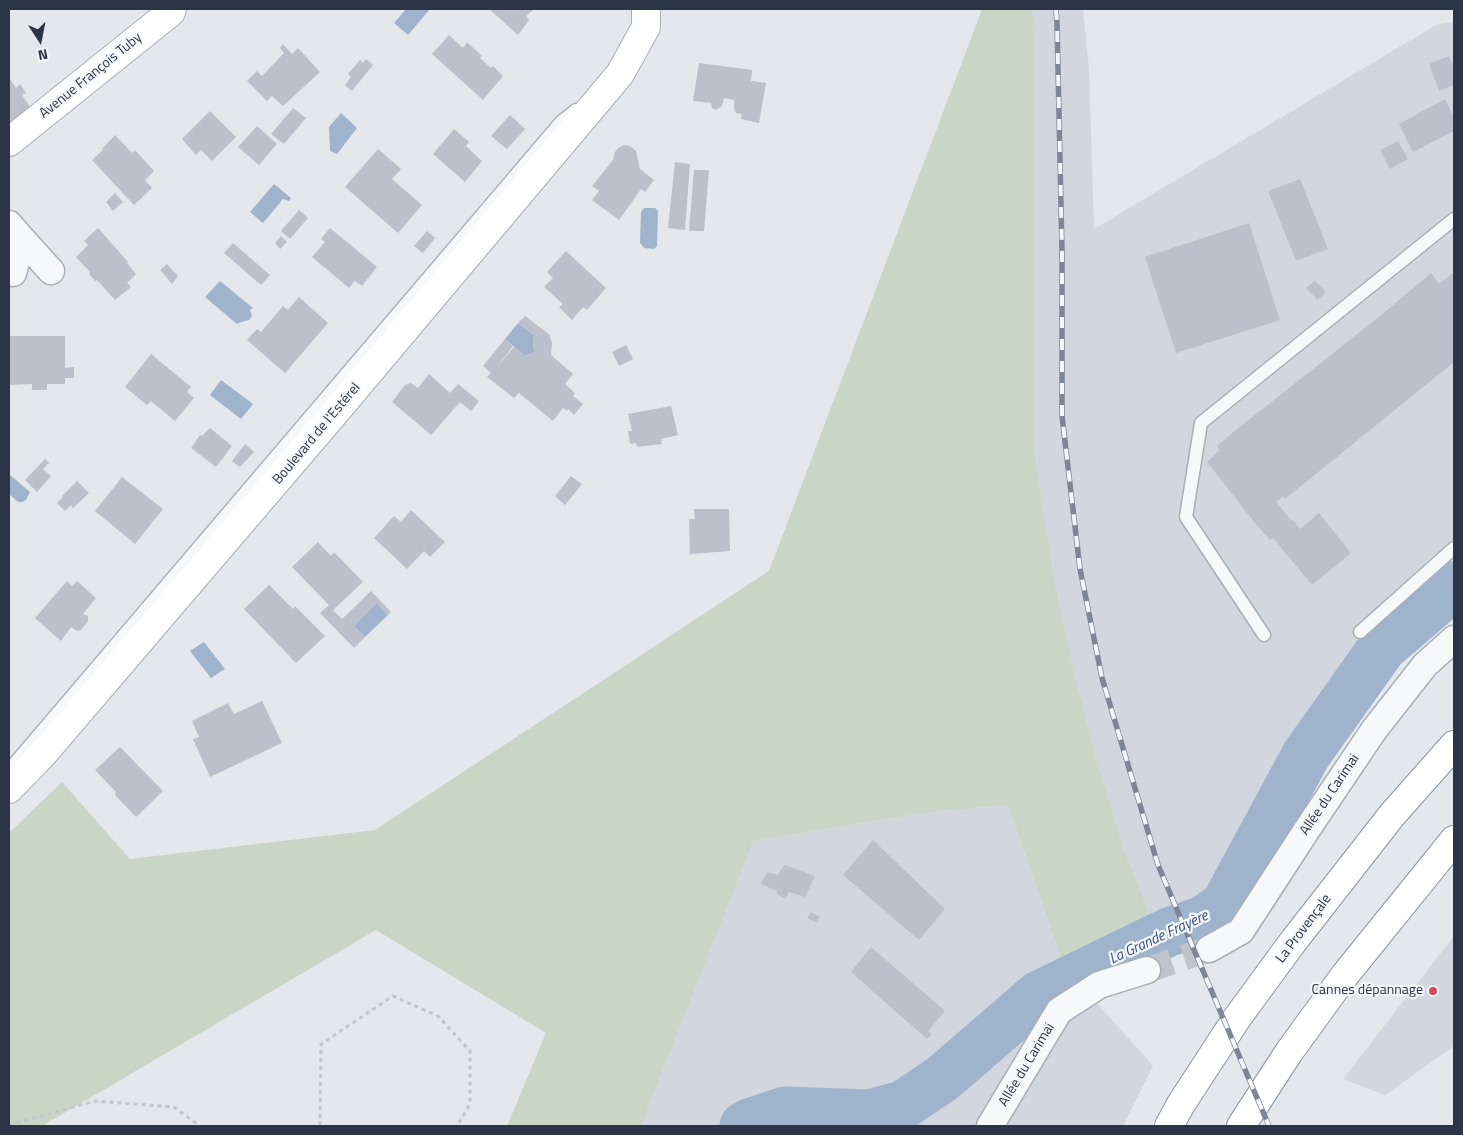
<!DOCTYPE html>
<html>
<head>
<meta charset="utf-8">
<style>
	body { margin:0 }
	#map { position:relative; width:1463px; height:1135px; overflow:hidden; background:#e4e7ec; font-family:"Titillium Web",sans-serif }
	canvas { display:block }
	.frame { position:absolute; inset:0; border:10px solid #2b3445; pointer-events:none }
	.north { position:absolute; left:15px; top:15px; width:50px; height:50px; -webkit-text-stroke:4px #f4f6f9; paint-order:stroke; rotate:169deg; font-size:14px; font-weight:700; line-height:20px; text-align:center; color:#2b3445 }
	.north::after { content:''; display:block; margin:auto; width:18px; height:22px; background:#2b3445; clip-path:polygon(50% 0,100% 100%,50% 72%,0 100%) }
</style>
</head>
<body>
<div id="map">
<canvas width="1463" height="1135"></canvas>
<div class="frame"></div>
<div class="north">N</div>
</div>
<script>
const ctx = document.querySelector('canvas').getContext('2d');
ctx.lineJoin = 'round';
function paint(path, color) {
  ctx.fillStyle = color;
  ctx.fill(path, 'evenodd');
}
function toPath(rows) {
  const path = new Path2D();
  for (const r of rows) {
    path.moveTo(r[0], r[1]);
    for (let i = 2; i < r.length; i += 2) path.lineTo(r[i], r[i + 1]);
  }
  return path;
}
function trace(path, color, width, dash) {
  ctx.strokeStyle = color;
  ctx.lineWidth = width;
  ctx.lineCap = dash ? 'butt' : 'round';
  ctx.setLineDash(dash || []);
  ctx.stroke(path);
}
function drawText(font, color, halo, rows, align = 'center') {
  ctx.font = font + ' "Titillium Web",sans-serif';
  ctx.lineWidth = 4.5;
  ctx.setLineDash([]);
  ctx.textBaseline = 'middle';
  ctx.strokeStyle = halo;
  ctx.fillStyle = color;
  for (const [text, x, y, turn = 0] of rows) {
    ctx.save();
    ctx.translate(x, y);
    ctx.rotate((+turn || 0) * Math.PI / 180);
    ctx.textAlign = isNaN(turn) ? turn : align;
    if (halo) ctx.strokeText(text, 0, 0);
    ctx.fillText(text, 0, 0);
    ctx.restore();
  }
}
paint(toPath([
	[1032,9,1083,9,1089,68,1094,229,1438,24,1454,22,1454,611,1406,653,1264,859,1199,901,1153,922,1124,849,1097,761,1076,679,1054,579,1034,449,1034,30],
	[1008,805,1064,966,1153,1066,1123,1126,641,1126,752,841,931,812],
	[1454,936,1454,1046,1385,1095,1343,1079]
]), '#d2d6de');
paint(toPath([
	[981,9,1032,9,1034,30,1034,449,1054,579,1076,679,1097,761,1124,849,1153,922,1064,966,1008,805,931,812,753,841,641,1126,507,1126,546,1033,376,930,42,1126,9,1126,9,833,62,782,130,859,375,830,769,571,981,12]
]), '#c9d6c5');
paint(toPath([
	[406,9,430,9,408,35,394,23],
	[341,113,357,128,337,154,330,151,329,127],
	[274,184,291,198,289,201,283,199,263,223,250,212],
	[644,208,655,208,658,211,657,246,654,249,644,248,640,243,641,212],
	[220,281,253,308,250,310,252,316,249,320,241,322,237,324,205,297],
	[518,323,534,335,533,346,535,352,525,356,505,339],
	[221,380,253,404,241,419,210,395],
	[9,474,30,492,26,500,22,502,18,502,9,494],
	[377,603,388,615,365,637,354,626],
	[204,642,225,669,211,678,190,651]
]), '#9fb4cc');
trace(toPath([
	[744,1126,749,1123,785,1111,869,1114,903,1105,943,1078,1039,995,1169,932,1204,920,1225,905,1306,755,1382,648,1454,586]
]), '#9fb4cc', 49);
paint(toPath([
	[489,9,534,9,526,16,529,20,518,35],
	[449,35,463,48,467,42,482,56,480,58,491,68,493,66,503,76,483,100,432,54],
	[283,44,292,54,298,48,320,72,283,106,272,96,267,101,247,81,257,71,262,76,284,53,280,48],
	[1449,56,1454,68,1454,85,1439,91,1429,64],
	[366,59,373,65,352,91,345,85,351,77,348,74,360,60,363,63],
	[699,63,752,70,751,81,766,83,759,123,741,119,742,114,736,113,734,110,734,100,724,98,722,106,716,110,712,108,711,103,693,101],
	[9,78,16,88,20,84,26,93,22,95,31,108,9,126],
	[1445,99,1454,117,1454,131,1413,152,1399,124],
	[293,108,306,118,284,144,271,134],
	[210,111,236,137,212,161,201,150,196,155,182,139],
	[510,115,525,129,507,149,491,136],
	[257,126,277,144,259,165,238,147],
	[454,129,469,142,466,146,482,161,465,182,433,154],
	[115,135,132,153,135,150,154,171,145,180,152,188,134,205,92,160,103,150,102,149],
	[1398,141,1408,159,1390,169,1380,150],
	[624,145,630,146,636,151,640,169,654,180,645,192,641,189,619,220,592,200,599,191,592,186,613,160,615,152,618,148],
	[378,149,401,169,392,179,422,205,398,233,345,187],
	[675,162,690,164,685,230,668,228],
	[694,170,709,170,704,231,689,231],
	[1300,179,1328,249,1296,261,1268,191],
	[115,193,123,202,113,211,106,202],
	[299,210,308,218,290,239,281,231],
	[1249,223,1280,320,1176,353,1145,257],
	[98,228,128,262,127,263,136,274,127,283,131,287,115,300,97,280,95,281,89,274,90,272,76,257,88,245,84,241],
	[330,228,377,267,362,286,355,281,349,288,312,257,325,242,321,239],
	[427,231,435,238,423,253,414,246],
	[281,236,287,242,280,249,275,243],
	[233,243,270,275,261,285,224,253],
	[566,251,606,288,587,310,583,307,572,320,559,307,563,304,544,287,553,278,547,272],
	[167,264,178,276,172,284,160,270],
	[1454,272,1454,362,1285,499,1283,497,1276,502,1292,521,1293,520,1300,529,1319,513,1351,553,1312,585,1273,538,1270,540,1255,523,1207,462,1220,450,1217,446,1231,434,1380,316,1431,273,1439,284],
	[1315,281,1326,292,1318,300,1306,288],
	[299,297,328,323,285,373,247,340,257,329,261,332,283,306,288,310],
	[525,316,549,334,552,343,551,355,573,374,565,384,575,393,573,396,583,404,574,415,568,409,567,411,563,408,553,421,519,393,514,398,487,377,491,373,483,366,505,339,513,346,497,367,514,347,525,356,535,352,533,346,534,335,518,323],
	[9,336,65,336,65,368,74,367,74,378,65,378,65,384,47,384,47,390,32,390,32,384,9,385],
	[626,345,633,359,619,366,612,352],
	[151,354,191,387,187,392,194,398,175,421,151,401,147,405,125,387],
	[429,374,450,393,458,384,479,401,471,411,460,402,431,435,392,402,405,385,411,383,418,388],
	[671,406,678,435,661,439,662,444,637,447,636,443,630,444,628,431,632,431,628,414],
	[210,428,232,446,216,467,191,448,200,435,202,436],
	[245,444,254,452,240,467,232,461],
	[45,459,49,463,43,469,51,476,37,492,25,480],
	[571,476,582,484,565,505,555,496],
	[122,477,163,509,135,544,95,511],
	[77,481,89,493,73,508,71,505,65,511,57,503,63,497,62,496],
	[694,509,729,509,730,551,690,554,689,519,695,519],
	[411,510,445,542,430,557,424,551,407,569,374,538,394,516,401,522],
	[318,542,331,556,334,552,363,582,333,610,342,619,371,591,391,612,388,615,377,603,354,626,365,637,354,648,320,613,329,605,292,567],
	[67,581,72,586,77,581,96,598,83,614,88,616,88,621,81,630,77,631,71,627,61,641,35,618],
	[269,585,293,609,295,606,325,636,296,663,244,609],
	[262,701,282,743,210,777,193,739,199,737,192,721,228,703,234,714],
	[120,747,163,791,136,817,115,795,116,792,95,770],
	[873,840,945,909,919,940,843,875],
	[784,865,815,876,805,897,789,892,785,899,777,894,777,891,761,884,767,872,778,875],
	[811,912,820,917,817,923,807,918],
	[871,947,945,1011,928,1031,932,1034,927,1039,851,972]
]), '#bbc0ca');
trace(toPath([
	[1147,970,1209,949]
]), '#bfc3cb', 26, [26, 13]);
const lane = toPath([
	[1360,632,1454,548],
	[1264,635,1186,517,1201,423,1454,219],
	[9,770,561,122,576,110]
]);
const street = toPath([
	[9,224,22,239,13,273],
	[22,239,51,271],
	[1209,949,1241,931,1306,831,1374,730,1425,665,1454,639],
	[990,1126,1059,1011,1099,985,1147,970]
]);
const secondary = toPath([
	[9,142,171,12,172,9],
	[9,789,44,753,333,415,620,74,646,27,646,9]
]);
const highway = toPath([
	[1169,1126,1181,1104,1237,1018,1292,943,1392,815,1454,745],
	[1241,1126,1289,1052,1345,975,1454,840]
]);
trace(lane, '#a9aeb7', 15);
trace(street, '#a9aeb7', 29);
trace(secondary, '#a9aeb7', 30);
trace(highway, '#8b94a3', 30);
trace(toPath([
	[9,1125,95,1101,174,1107,200,1126],
	[320,1126,321,1044,393,996,438,1016,470,1051,470,1104,457,1126]
]), '#c2c5cb', 3, [4, 4]);
trace(lane, '#f7f8fa', 12);
trace(street, '#f7f8fa', 26);
trace(secondary, '#fff', 28);
trace(highway, '#fff', 28);
const rail = toPath([
	[1056,9,1057,23,1062,251,1062,416,1080,569,1102,678,1158,865,1269,1126]
]);
trace(rail, '#7d8696', 5.5);
trace(rail, '#f4f6f9', 4, [11]);
for (const [x, y, r, color] of [
	[1433,991,5,"#d1495b"]
]) {
  const dot = new Path2D();
  dot.arc(x, y, r, 0, 2 * Math.PI);
  ctx.fillStyle = color;
  ctx.fill(dot);
  trace(dot, '#f4f6f9', 2);
}
drawText('14px', '#2b3445', '#f4f6f9', [
	["Avenue François Tuby",91,76,-39],
	["Boulevard de l'Estérel",317,434,-50],
	["Allée du Carimai",1330,795,-56],
	["La Provençale",1304,929,-53],
	["Allée du Carimai",1027,1065,-59]
]);
drawText('14px', '#2b3445', '#f4f6f9', [
	["Cannes dépannage",1423,991]
], 'right');
drawText('italic 15px', '#34527a', '#f4f6f9', [
	["La Grande Frayère",1159,938,-25]
]);
</script>
</body>
</html>
